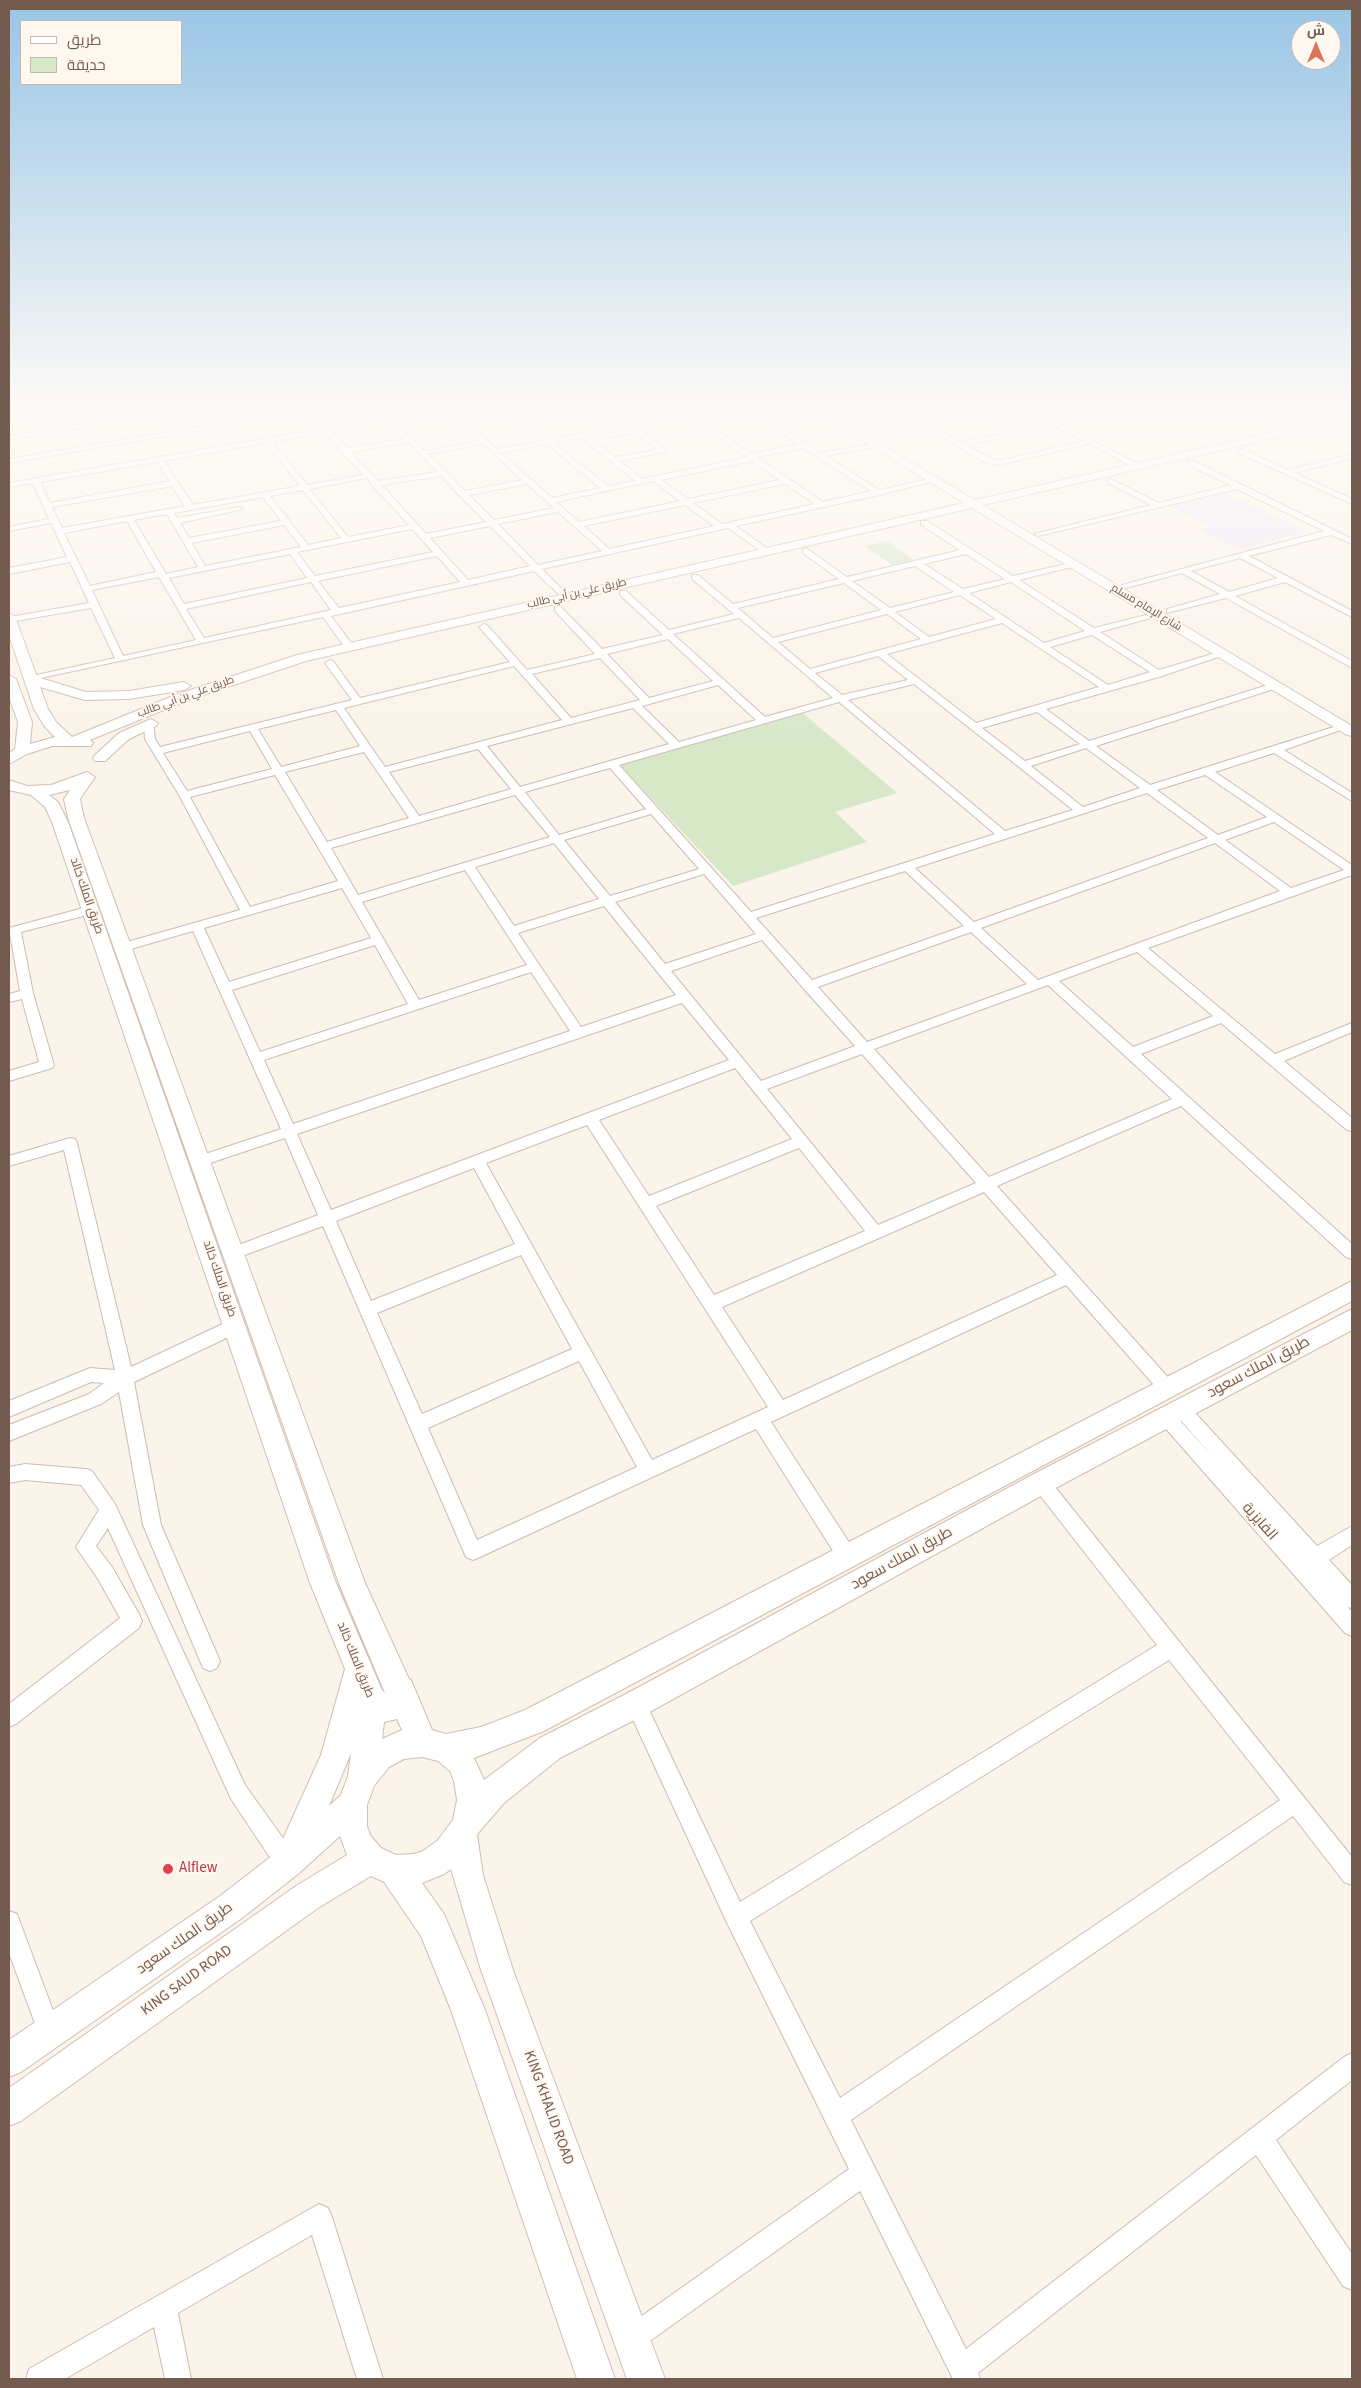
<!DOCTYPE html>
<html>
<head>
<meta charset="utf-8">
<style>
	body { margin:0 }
	#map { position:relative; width:1361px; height:2388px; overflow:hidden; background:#fbf4ea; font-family:"Source Sans 3",Cairo,sans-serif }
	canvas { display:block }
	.frame { position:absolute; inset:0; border:10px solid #745b4f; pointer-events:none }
	.legend { position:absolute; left:20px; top:20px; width:162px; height:65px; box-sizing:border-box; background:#fef8f1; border:1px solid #c7b9b0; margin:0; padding:6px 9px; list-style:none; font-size:15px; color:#745b4f }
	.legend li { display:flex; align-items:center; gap:10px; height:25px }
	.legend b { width:25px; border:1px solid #c7b9b0 }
	.north { position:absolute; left:1291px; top:20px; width:50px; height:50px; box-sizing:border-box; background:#fef8f1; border:1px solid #c7b9b0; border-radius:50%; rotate:0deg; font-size:14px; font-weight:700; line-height:20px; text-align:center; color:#745b4f }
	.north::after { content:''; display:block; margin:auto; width:18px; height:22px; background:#da735a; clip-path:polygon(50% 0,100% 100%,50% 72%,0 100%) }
</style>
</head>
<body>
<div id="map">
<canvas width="1361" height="2388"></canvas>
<div class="frame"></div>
<ul class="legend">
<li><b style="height:6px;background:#fff"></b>طريق</li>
<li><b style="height:14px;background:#d7e8c9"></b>حديقة</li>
</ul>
<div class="north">ش</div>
</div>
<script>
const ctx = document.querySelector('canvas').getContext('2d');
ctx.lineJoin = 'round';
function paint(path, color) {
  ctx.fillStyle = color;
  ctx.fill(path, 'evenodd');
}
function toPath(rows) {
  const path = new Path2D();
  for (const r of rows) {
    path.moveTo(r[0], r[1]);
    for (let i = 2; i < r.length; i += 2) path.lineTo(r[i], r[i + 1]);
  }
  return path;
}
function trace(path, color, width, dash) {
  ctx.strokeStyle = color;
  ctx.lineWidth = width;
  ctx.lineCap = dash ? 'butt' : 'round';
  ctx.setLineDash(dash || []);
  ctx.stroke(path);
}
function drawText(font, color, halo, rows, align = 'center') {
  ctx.font = font + ' "Source Sans 3",Cairo,sans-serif';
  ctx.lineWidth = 4;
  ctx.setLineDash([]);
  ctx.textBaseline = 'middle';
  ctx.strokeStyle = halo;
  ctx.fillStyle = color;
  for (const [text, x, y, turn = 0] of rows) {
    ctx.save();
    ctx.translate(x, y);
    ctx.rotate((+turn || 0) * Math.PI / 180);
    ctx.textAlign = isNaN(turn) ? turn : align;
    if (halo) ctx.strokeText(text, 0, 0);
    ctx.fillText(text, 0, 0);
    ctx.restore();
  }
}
paint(toPath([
	[1225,493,1266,512,1307,532,1238,549,1199,530,1210,526,1168,505]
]), '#f1e7f8');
paint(toPath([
	[887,541,914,560,892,565,865,546],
	[803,713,897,793,835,812,867,842,733,886,620,765]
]), '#d7e8c9');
const street = toPath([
	[64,406,80,406,9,419,9,415,64,406],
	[195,406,211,406,9,440,9,436,195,406],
	[326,406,341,406,9,463,9,459,326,406],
	[373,406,380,406,391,417,447,407,470,406,453,411,497,449,543,441,502,406,509,406,550,439,639,422,617,406,625,406,646,420,722,406,735,406,695,415,751,454,798,444,740,406,748,406,774,423,825,413,827,414,827,416,779,426,821,453,878,443,878,447,875,447,826,456,879,490,934,478,938,480,879,495,736,526,768,549,768,553,765,554,728,528,542,569,568,595,568,599,565,600,534,571,331,616,354,647,349,650,346,649,323,617,27,681,27,677,115,658,91,608,9,622,10,617,89,603,70,562,9,574,9,568,67,557,51,523,9,531,9,527,49,519,33,483,9,487,9,483,384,418,373,406],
	[446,412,479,441,424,451,394,421,446,412],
	[687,417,747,457,642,479,620,461,667,451,637,427,687,417],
	[388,422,404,439,348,448,332,431,388,422],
	[629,428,636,433,596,441,589,436,629,428],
	[325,433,343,453,363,475,307,485,273,442,325,433],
	[582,437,591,446,635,481,608,486,554,443,582,437],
	[640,437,657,450,615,457,600,445,640,437],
	[408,442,437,472,378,481,351,452,408,442],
	[266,443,300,486,193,505,164,461,266,443],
	[483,444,522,480,465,491,428,454,483,444],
	[547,444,600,488,552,498,501,453,547,444],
	[803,448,871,491,823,502,756,457,803,448],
	[752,461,780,480,688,499,661,480,752,461],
	[157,462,170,481,50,503,40,482,157,462],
	[441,476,460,496,486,522,426,534,382,485,441,476],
	[367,478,373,486,409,525,348,537,310,489,367,478],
	[653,481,680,501,579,522,556,502,653,481],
	[527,484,554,508,494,520,469,495,527,484],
	[785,484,815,504,722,524,693,503,785,484],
	[172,486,185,506,62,528,52,507,172,486],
	[303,490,341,538,308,545,270,496,303,490],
	[263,497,281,521,189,538,180,523,243,509,239,507,177,518,174,513,263,497],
	[685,505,714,526,609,549,584,526,685,505],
	[558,512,602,551,538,565,498,524,558,512],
	[167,514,198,567,166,574,134,520,167,514],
	[127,521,156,572,90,586,64,533,127,521],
	[284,525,301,547,205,566,192,543,284,525],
	[490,526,530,566,468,580,430,538,490,526],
	[412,529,433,552,315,576,297,552,412,529],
	[290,554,307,578,184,604,169,578,290,554],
	[437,556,460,582,339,608,318,581,437,556],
	[159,577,196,640,123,656,92,590,159,577],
	[311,582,331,610,204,638,186,609,311,582],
	[891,406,899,406,960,442,1005,433,955,406,963,406,1013,431,1050,424,1016,406,1030,409,1056,406,1036,412,1142,466,1135,468,1090,444,998,465,982,461,922,425,869,436,869,432,917,422,891,406],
	[1056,427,1084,441,998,461,988,457,966,445,1056,427],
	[1221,406,1230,406,1241,411,1263,406,1275,406,1247,413,1289,432,1282,434,1221,406],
	[1342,425,1352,428,1352,432,1342,429,1342,425],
	[1242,449,1288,470,1352,454,1352,458,1295,473,1352,499,1352,504,1239,453,1238,451,1242,449],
	[1188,461,1194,461,1352,539,1352,544,1331,535,1249,556,1352,611,1352,617,1285,582,1235,596,1352,661,1352,668,1226,598,1167,613,1167,609,1220,594,1182,573,1126,588,1122,585,1324,531,1237,489,1038,536,1034,534,1151,505,1108,483,1107,481,1111,479,1159,503,1231,485,1188,465,1188,461],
	[1240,558,1278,578,1229,592,1191,571,1240,558],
	[921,521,927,521,1013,576,1075,562,1075,566,1019,580,1094,628,1158,612,1158,616,1100,632,1159,670,1222,651,1227,654,1162,676,1046,709,1089,741,1271,684,1277,684,1277,688,1096,746,1150,785,1340,725,1348,725,1349,727,1284,750,1352,793,1352,801,1274,753,1215,772,1352,865,1352,875,1148,948,1275,1054,1352,1023,1352,1032,1284,1061,1352,1118,1352,1131,1347,1130,1221,1023,1141,1054,1352,1244,1352,1259,1346,1257,1181,1106,997,1186,1173,1383,1175,1388,1173,1393,1167,1395,1161,1393,1066,1285,771,1422,854,1550,856,1556,854,1562,847,1565,840,1562,756,1429,480,1557,473,1560,466,1557,323,1226,234,1259,228,1257,226,1253,228,1249,318,1215,285,1138,201,1166,196,1165,194,1161,196,1157,281,1129,193,931,124,951,118,947,120,944,240,910,179,795,145,739,144,724,145,722,153,722,155,739,160,747,352,700,325,663,330,660,333,661,360,698,510,662,479,627,484,624,487,625,527,670,595,654,555,611,555,607,561,607,602,649,663,635,620,595,620,591,626,591,669,630,734,614,692,579,692,575,698,575,733,604,839,579,803,553,803,549,806,548,847,577,960,550,921,525,921,521],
	[966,554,1005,579,963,589,924,564,966,554],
	[915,566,954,592,890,608,852,581,915,566],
	[1011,582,1085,631,1044,643,969,593,1011,582],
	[844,583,881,610,773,638,738,608,844,583],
	[960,595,996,619,929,637,895,612,960,595],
	[887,614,921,639,810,669,778,642,887,614],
	[739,618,805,674,833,698,765,717,673,634,739,618],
	[1002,623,1099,687,976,723,887,654,1002,623],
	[1092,635,1150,672,1108,685,1050,647,1092,635],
	[668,639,713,681,649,698,607,654,668,639],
	[878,656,908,680,842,695,815,673,878,656],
	[600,658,640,700,571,718,532,674,600,658],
	[514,666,562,720,385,767,344,708,514,666],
	[914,684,1019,767,1073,810,1005,831,848,700,914,684],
	[718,685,756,720,679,742,642,706,718,685],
	[839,702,995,834,751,912,619,765,839,702],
	[633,708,669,744,520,787,487,746,633,708],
	[336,710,360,746,281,767,258,729,336,710],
	[1037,712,1080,744,1025,761,982,728,1037,712],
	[250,731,272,769,187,791,163,753,250,731],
	[1086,748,1140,788,1083,807,1031,766,1086,748],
	[478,749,511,789,419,816,389,772,478,749],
	[364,752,409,818,327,842,285,772,364,752],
	[610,768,646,809,559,835,525,792,610,768],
	[275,775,338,881,250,907,190,797,275,775],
	[1205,775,1267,817,1218,835,1157,790,1205,775],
	[1147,793,1208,838,974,922,915,868,1147,793],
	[515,795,550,837,358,895,331,848,515,795],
	[651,814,699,869,610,896,564,840,651,814],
	[1274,822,1344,870,1291,888,1225,840,1274,822],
	[554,843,599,899,514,926,475,867,554,843],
	[1215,843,1280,891,1038,980,981,928,1215,843],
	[465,870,527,965,419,1000,362,902,465,870],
	[905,871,964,926,812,980,756,918,905,871],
	[704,874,756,934,665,964,615,902,704,874],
	[342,888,371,938,229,982,204,928,342,888],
	[604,906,676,995,581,1027,518,933,604,906],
	[971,932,1027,984,867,1042,818,987,971,932],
	[762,940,804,989,855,1046,761,1081,671,971,762,940],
	[375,945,408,1004,260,1052,232,990,375,945],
	[1137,952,1213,1016,1133,1047,1059,981,1137,952],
	[531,972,570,1031,293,1124,264,1060,531,972],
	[1048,985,1172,1099,989,1177,874,1049,1048,985],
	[682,1003,729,1060,331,1210,297,1134,682,1003],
	[862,1054,976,1183,878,1225,767,1089,862,1054],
	[735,1068,792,1139,649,1196,599,1120,735,1068],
	[587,1125,768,1407,652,1460,486,1163,587,1125],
	[799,1148,865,1231,714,1295,656,1206,799,1148],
	[474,1168,515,1244,371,1301,336,1221,474,1168],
	[984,1192,1057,1275,783,1400,722,1307,984,1192],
	[521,1255,572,1349,422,1414,377,1313,521,1255],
	[579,1361,637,1467,477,1540,428,1428,579,1361],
	[91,906,97,910,95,913,21,932,33,993,54,1065,52,1068,9,1081,9,1071,39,1062,22,999,9,1002,9,994,20,991,9,928,91,906],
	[70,1138,75,1139,77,1143,131,1367,229,1321,235,1319,241,1321,243,1326,241,1331,134,1382,161,1525,220,1661,217,1668,210,1671,203,1668,143,1525,119,1392,101,1404,9,1441,9,1425,89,1394,104,1383,91,1382,9,1417,9,1401,90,1368,115,1370,64,1150,9,1166,9,1156,70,1138],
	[1182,1402,1188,1405,1317,1546,1352,1526,1352,1545,1329,1560,1352,1585,1352,1608,1348,1607,1352,1612,1352,1636,1345,1633,1160,1422,1157,1417,1160,1412,1166,1409,1172,1412,1214,1458,1176,1415,1173,1410,1176,1405,1182,1402],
	[25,1464,86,1469,92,1471,115,1504,245,1785,295,1855,298,1863,295,1871,287,1874,279,1871,231,1799,108,1528,96,1546,112,1567,139,1614,142,1621,139,1628,16,1724,9,1727,9,1704,120,1618,98,1579,76,1547,99,1510,81,1485,25,1480,9,1483,9,1467,25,1464],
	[1041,1475,1047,1477,1352,1857,1352,1885,1344,1882,1293,1816,851,2120,966,2349,1344,2057,1352,2053,1352,2080,1276,2140,1352,2254,1352,2290,1343,2286,1256,2155,978,2373,980,2379,953,2379,860,2191,640,2348,631,2352,622,2348,618,2339,622,2330,849,2169,728,1925,629,1711,626,1704,629,1697,636,1694,643,1697,740,1902,1157,1645,1035,1489,1032,1483,1035,1477,1041,1475],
	[1169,1660,1280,1800,840,2098,750,1921,1169,1660],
	[9,1911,17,1914,61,2032,57,2040,49,2044,41,2040,9,1953,9,1911],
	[319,2204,328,2208,332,2217,383,2379,357,2379,312,2235,178,2313,191,2379,165,2379,154,2327,65,2379,26,2379,29,2369,319,2204]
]);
const secondary = toPath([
	[806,406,818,406,975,500,1352,414,1352,420,983,505,1352,726,1352,736,1347,735,972,508,306,661,188,700,90,740,93,743,91,746,52,746,27,754,9,764,9,753,15,749,18,722,9,697,9,675,16,679,32,722,30,744,55,737,45,727,34,709,9,635,9,613,15,617,37,677,86,692,129,691,184,682,191,686,184,690,129,699,85,700,40,687,48,709,56,722,72,737,178,694,297,655,964,503,806,406],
	[151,719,158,723,156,726,129,739,105,761,95,761,93,758,95,755,119,733,151,719],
	[87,772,95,777,80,799,84,818,365,1583,409,1679,411,1680,432,1730,446,1734,481,1727,525,1710,1352,1281,1352,1301,544,1731,474,1758,484,1780,540,1738,626,1694,1032,1475,1352,1309,1352,1330,1050,1491,646,1714,560,1758,504,1803,479,1832,477,1835,483,1875,513,1970,665,2379,627,2379,481,1970,451,1869,444,1874,422,1883,444,1914,485,2010,615,2379,577,2379,451,2010,421,1936,384,1882,371,1876,318,1908,21,2121,9,2126,9,2088,296,1886,347,1855,340,1836,298,1874,242,1918,21,2072,9,2077,9,2040,220,1896,277,1852,321,1755,345,1669,310,1583,52,822,45,807,31,795,9,790,9,780,27,786,51,785,87,772],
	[70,790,64,799,68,818,340,1586,385,1693,382,1690,336,1583,68,822,58,802,49,795,70,790],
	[397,1719,402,1730,382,1739,384,1722,397,1719],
	[351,1753,348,1776,341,1795,329,1806,351,1753],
	[422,1757,438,1761,450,1771,454,1781,457,1800,453,1820,438,1840,423,1851,414,1854,396,1855,381,1848,370,1835,367,1826,367,1805,374,1786,389,1767,404,1759,422,1757]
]);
trace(street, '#cdbcb1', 2);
trace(secondary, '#d1beb1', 2);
paint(street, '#fff');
paint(secondary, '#fff');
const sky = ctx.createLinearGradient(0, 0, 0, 740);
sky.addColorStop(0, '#98c5e6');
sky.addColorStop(0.55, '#fdfaf6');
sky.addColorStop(1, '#fdfaf600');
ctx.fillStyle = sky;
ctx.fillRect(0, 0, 1361, 740);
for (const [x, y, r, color] of [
	[168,1869,6,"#e0444e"]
]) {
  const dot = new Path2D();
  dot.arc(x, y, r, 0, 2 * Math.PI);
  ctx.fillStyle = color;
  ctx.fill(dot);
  trace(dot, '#fef8f1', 2);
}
drawText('11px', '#745b4f', '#fef8f1', [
	["طريق علي بن أبي طالب",577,594,-13],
	["شارع الإمام مسلم",1146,608,31],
	["طريق علي بن أبي طالب",186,697,-20]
]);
drawText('12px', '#745b4f', '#fef8f1', [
	["طريق الملك خالد",86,896,71],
	["طريق الملك خالد",219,1279,71],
	["طريق الملك خالد",355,1660,68]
]);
drawText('15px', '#745b4f', '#fef8f1', [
	["طريق الملك سعود",1259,1368,-28],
	["الفايزية",1259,1522,48],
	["طريق الملك سعود",902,1559,-29],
	["طريق الملك سعود",185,1939,-35],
	["KING SAUD ROAD",187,1981,-36],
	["KING KHALID ROAD",548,2108,70]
]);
drawText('15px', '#be3a42', '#fef8f1', [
	["Alflew",179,1869]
], 'left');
</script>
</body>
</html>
